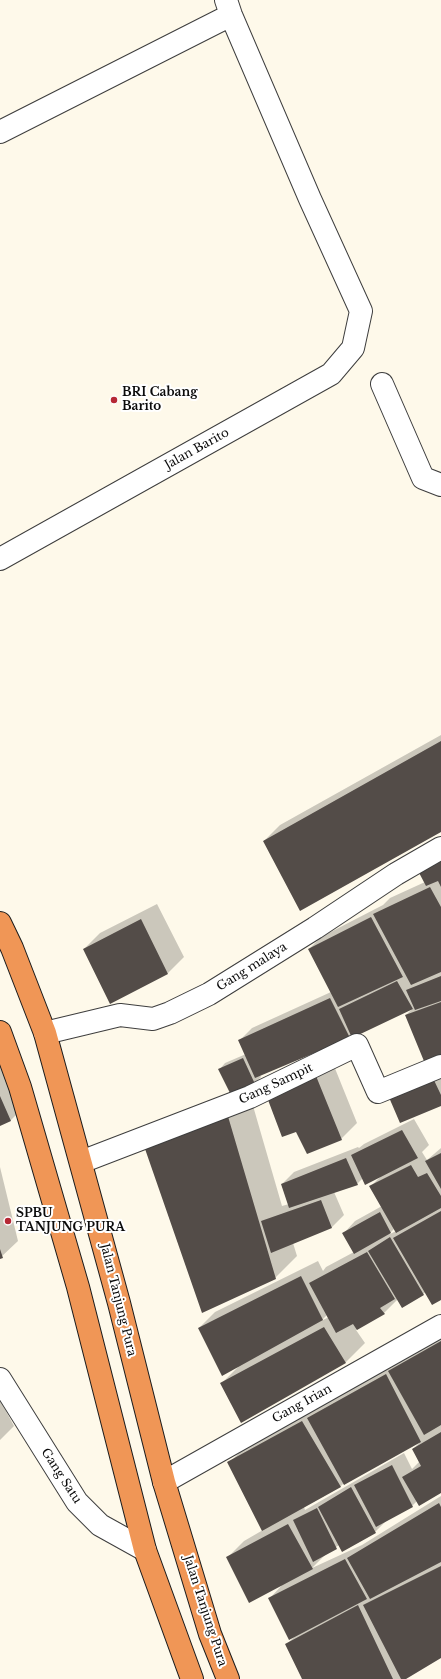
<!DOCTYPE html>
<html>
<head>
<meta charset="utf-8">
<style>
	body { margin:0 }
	canvas { display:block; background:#fef9ea }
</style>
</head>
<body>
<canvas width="441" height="1679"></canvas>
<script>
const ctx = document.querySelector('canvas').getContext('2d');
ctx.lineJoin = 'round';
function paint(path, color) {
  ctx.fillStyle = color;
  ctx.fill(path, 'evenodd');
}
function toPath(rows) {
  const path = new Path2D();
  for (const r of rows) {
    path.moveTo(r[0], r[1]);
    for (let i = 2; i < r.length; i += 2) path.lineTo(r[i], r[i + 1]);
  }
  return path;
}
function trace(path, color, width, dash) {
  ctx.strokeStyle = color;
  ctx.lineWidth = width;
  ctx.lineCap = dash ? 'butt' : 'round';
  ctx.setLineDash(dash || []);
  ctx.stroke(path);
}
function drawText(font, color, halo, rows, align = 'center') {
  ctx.font = font + ' "Libre Baskerville",serif';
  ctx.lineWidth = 4;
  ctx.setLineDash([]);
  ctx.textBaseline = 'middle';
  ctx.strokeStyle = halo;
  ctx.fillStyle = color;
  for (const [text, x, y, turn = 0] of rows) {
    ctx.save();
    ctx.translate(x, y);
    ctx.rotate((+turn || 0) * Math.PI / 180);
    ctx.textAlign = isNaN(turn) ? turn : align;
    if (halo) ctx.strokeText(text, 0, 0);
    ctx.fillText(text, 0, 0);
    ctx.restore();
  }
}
paint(toPath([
	[441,735,441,831,264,841,280,825],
	[441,849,441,1060,406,1015,413,1008,353,1036,260,1075,261,1077,255,1083,232,1094,219,1070,225,1063,246,1054,240,1040,252,1028,331,992,309,949,321,937,383,905,390,898,425,882],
	[157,904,184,957,168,973,84,949,100,933],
	[0,1033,29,1102,10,1121,0,1125],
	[330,1056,357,1123,341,1139,296,1131,266,1092],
	[441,1066,441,1105,401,1122],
	[249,1092,282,1206,289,1204,282,1184,294,1172,358,1147,359,1148,364,1144,414,1119,429,1145,422,1152,427,1160,441,1148,441,1299,426,1292,423,1294,398,1299,384,1313,356,1330,365,1343,346,1362,241,1421,221,1384,238,1367,199,1328,215,1312,318,1261,323,1271,326,1267,354,1252,344,1233,355,1221,382,1206,371,1186,381,1176,363,1178,357,1184,334,1192,344,1215,332,1227,293,1243,297,1256,275,1278,145,1146],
	[394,1229,396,1231,390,1234,389,1234],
	[327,1315,329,1317,323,1320,323,1319],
	[0,1167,18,1241,0,1258],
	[441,1332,441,1491,417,1501,412,1506,387,1520,375,1532,339,1545,327,1553,312,1568,362,1545,441,1496,441,1657,405,1679,303,1679,286,1645,294,1637,270,1598,284,1583,228,1557,244,1541,263,1530,229,1463,248,1444],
	[420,1442,413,1449,419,1462,412,1469,404,1453,305,1510,304,1507,340,1487,344,1483],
	[0,1400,14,1426,0,1440]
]), '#0003');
paint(toPath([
	[441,741,441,832,300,911,263,841],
	[441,854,441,887,438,881,426,886,416,867],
	[430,887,441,907,441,972,411,985,373,914],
	[371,917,403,977,338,1007,308,949],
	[141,919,168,974,110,1004,83,949],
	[441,976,441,1001,415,1010,406,990],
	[397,981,413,1009,352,1038,339,1009],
	[330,998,350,1038,255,1078,238,1040],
	[441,1002,441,1061,426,1066,405,1015],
	[243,1058,255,1084,231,1095,218,1069],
	[314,1071,342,1140,307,1154,296,1132,282,1137,265,1092],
	[432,1076,441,1095,441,1106,400,1123,388,1095],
	[0,1096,11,1121,0,1126],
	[227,1113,276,1279,202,1313,144,1146],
	[402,1130,418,1158,365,1185,351,1155],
	[441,1153,441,1189,425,1161],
	[346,1158,358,1185,289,1208,281,1184],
	[411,1165,418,1177,427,1173,441,1196,441,1208,396,1233,369,1186],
	[321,1200,332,1228,271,1253,261,1221],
	[441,1211,441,1300,432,1305,393,1238],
	[380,1212,391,1233,354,1254,342,1233],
	[390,1237,424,1295,402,1308,368,1251],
	[0,1249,3,1258,0,1259],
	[367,1252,395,1299,380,1308,385,1314,357,1330,353,1324,336,1333,309,1283],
	[301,1276,323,1320,222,1376,198,1328],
	[324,1327,346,1363,241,1423,220,1383],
	[441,1341,441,1425,424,1435,388,1371],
	[386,1374,421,1442,344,1485,307,1418],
	[302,1421,341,1487,262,1531,227,1462],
	[441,1432,441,1493,419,1506,402,1477,421,1466,412,1449],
	[392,1465,413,1507,376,1527,354,1485],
	[351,1487,376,1533,342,1552,318,1507],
	[439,1503,441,1507,441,1562,370,1599,347,1558],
	[317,1508,337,1549,313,1562,293,1520],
	[288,1524,313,1569,249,1603,226,1557],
	[345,1559,367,1599,289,1640,268,1598],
	[441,1566,441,1658,406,1679,401,1679,363,1605],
	[358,1605,393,1679,302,1679,285,1644]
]), '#534c48');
const street = toPath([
	[0,132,231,15],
	[382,384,423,478,441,485],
	[0,559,331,374,353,348,361,311,310,199,231,15,226,0],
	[45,1033,120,1015,153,1019,170,1013,209,994,315,928,396,874,441,848],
	[81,1162,250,1097,357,1045,378,1092,441,1066],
	[0,1379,77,1502,100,1525,145,1550],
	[164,1482,441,1326]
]);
const highway = toPath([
	[0,923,12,948,45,1033,119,1303,164,1482,210,1634,228,1679],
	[0,1032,20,1087,78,1287,145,1550,192,1679]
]);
trace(street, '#3e3e3e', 24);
trace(highway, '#1c1c1c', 24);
trace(street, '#fff', 22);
trace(highway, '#f09656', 22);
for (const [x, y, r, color] of [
	[114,400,4,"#b62835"],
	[8,1221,4,"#b62835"]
]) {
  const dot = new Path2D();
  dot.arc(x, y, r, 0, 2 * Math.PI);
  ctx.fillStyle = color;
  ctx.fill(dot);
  trace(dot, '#fff', 1.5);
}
drawText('bold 12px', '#0b0b0b', '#fff', [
	["BRI Cabang",122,393],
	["Barito",122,407],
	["SPBU",16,1214],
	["TANJUNG PURA",16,1228]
], 'left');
drawText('12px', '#0b0b0b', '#fff', [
	["Jalan Barito",197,449,-29],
	["Gang malaya",252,967,-32],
	["Gang Sampit",276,1084,-25],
	["Jalan Tanjung Pura",118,1300,76],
	["Gang Irian",302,1404,-29],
	["Gang Satu",61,1476,57],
	["Jalan Tanjung Pura",205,1611,72]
]);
</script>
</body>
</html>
